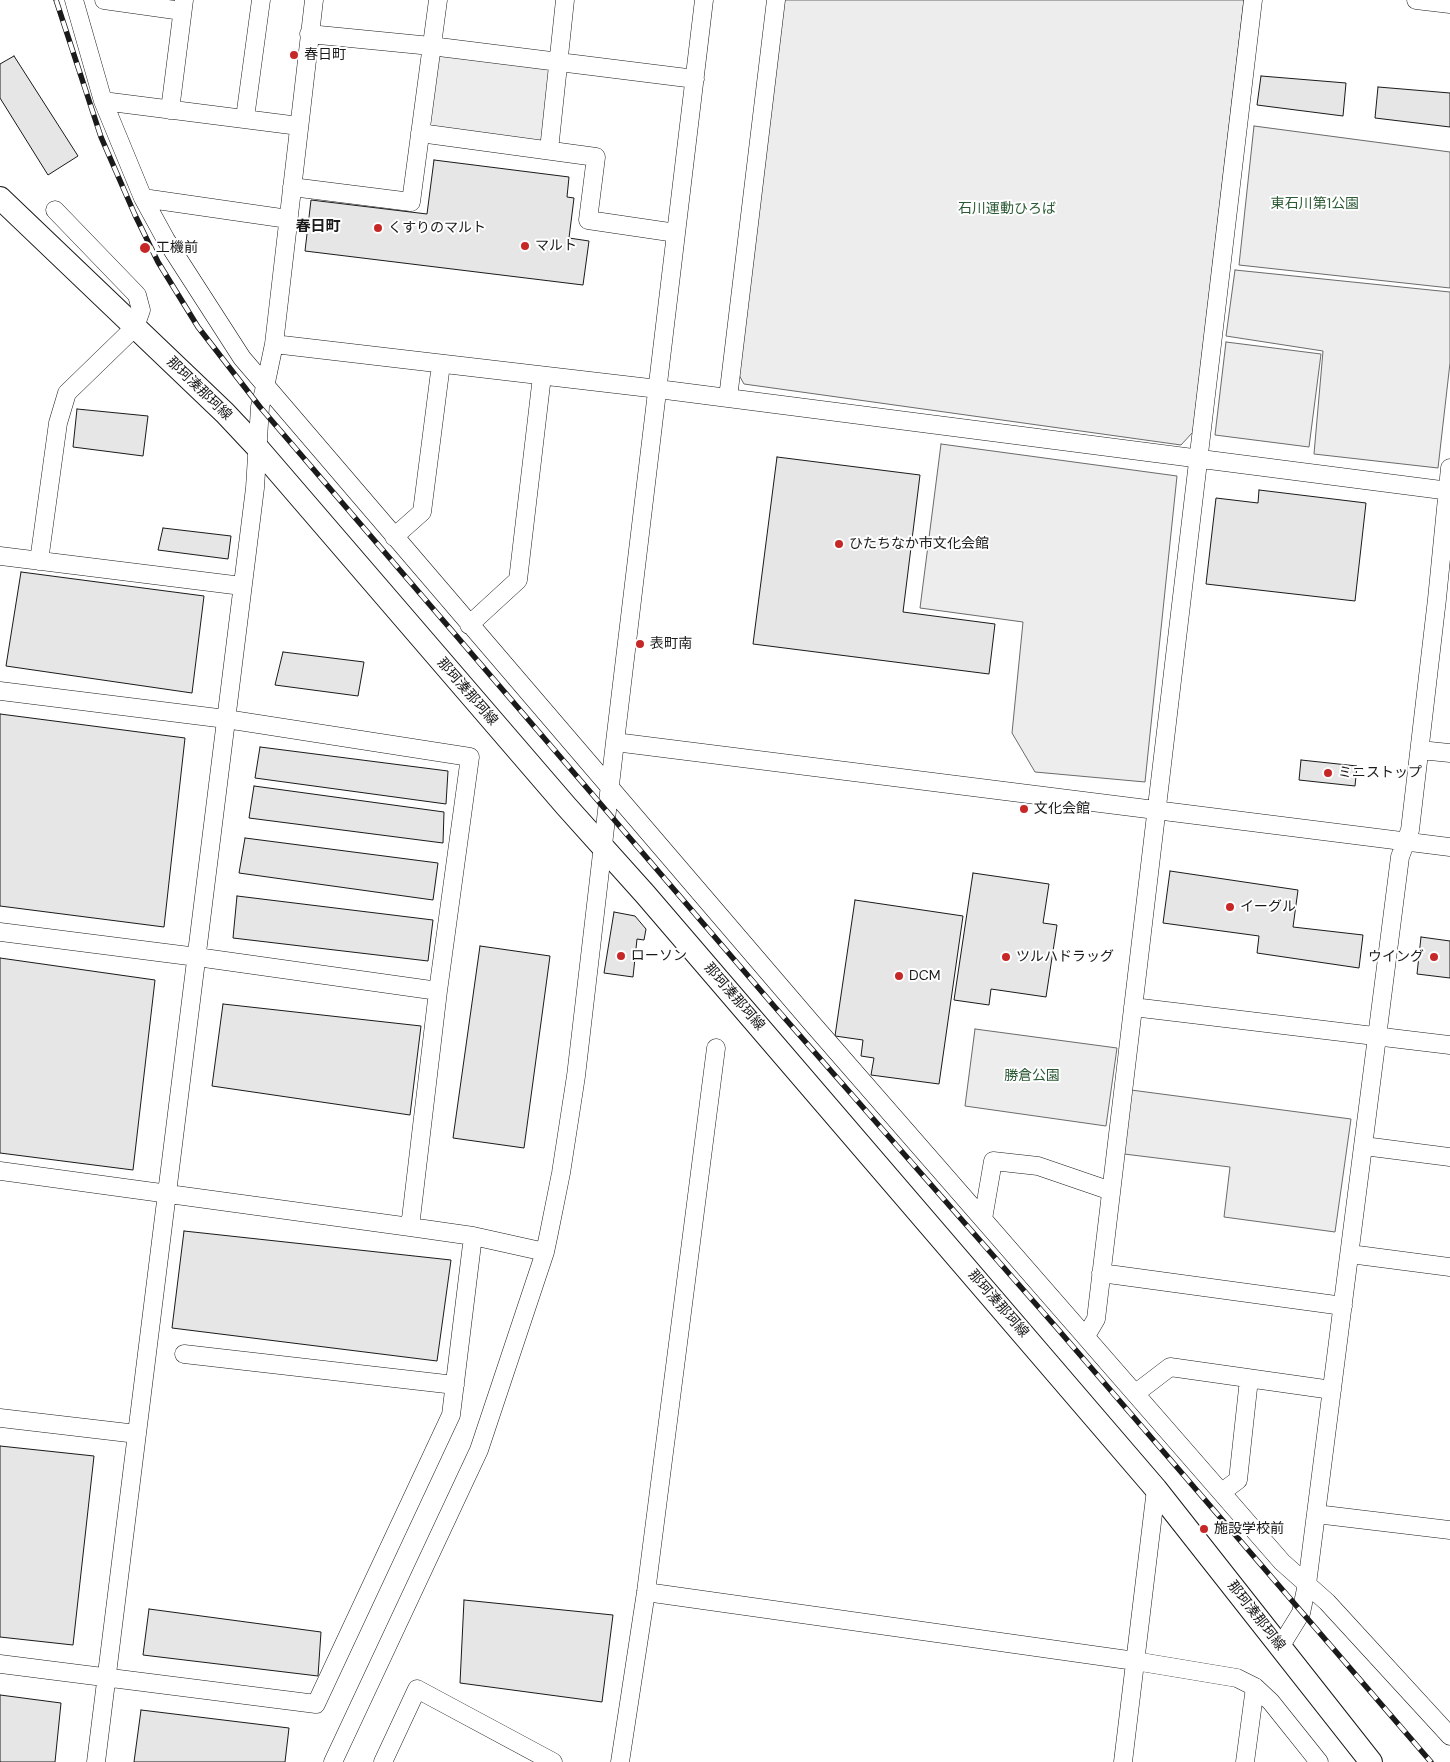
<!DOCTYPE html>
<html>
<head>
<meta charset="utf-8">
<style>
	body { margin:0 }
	canvas { display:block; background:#fff }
</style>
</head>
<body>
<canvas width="1450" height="1762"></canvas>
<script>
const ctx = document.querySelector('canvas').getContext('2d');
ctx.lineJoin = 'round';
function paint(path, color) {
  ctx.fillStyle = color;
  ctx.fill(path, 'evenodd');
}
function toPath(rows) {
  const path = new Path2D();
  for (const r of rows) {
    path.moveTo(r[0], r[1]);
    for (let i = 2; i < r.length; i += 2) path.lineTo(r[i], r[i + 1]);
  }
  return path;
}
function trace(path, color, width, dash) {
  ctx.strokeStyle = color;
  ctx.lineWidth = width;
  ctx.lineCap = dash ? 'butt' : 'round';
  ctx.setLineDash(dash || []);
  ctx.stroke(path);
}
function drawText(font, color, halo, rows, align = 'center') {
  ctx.font = font + ' "DM Sans","Noto Sans JP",sans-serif';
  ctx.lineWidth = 4;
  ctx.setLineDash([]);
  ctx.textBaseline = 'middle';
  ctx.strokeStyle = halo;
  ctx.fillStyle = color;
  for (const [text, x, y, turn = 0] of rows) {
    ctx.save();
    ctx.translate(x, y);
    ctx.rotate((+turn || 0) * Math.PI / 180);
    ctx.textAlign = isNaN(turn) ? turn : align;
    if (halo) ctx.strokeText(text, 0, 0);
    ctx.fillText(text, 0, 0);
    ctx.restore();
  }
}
const built = toPath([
	[784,0,1244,0,1193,432,1181,445,744,384,739,375,784,0],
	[431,46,558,62,549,150,420,133,431,46],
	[1254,126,1450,152,1450,288,1239,265,1254,126],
	[1235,270,1450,292,1450,363,1438,468,1314,454,1323,351,1226,336,1235,270],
	[1226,342,1321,354,1309,447,1215,435,1226,342],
	[941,444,1177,476,1145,782,1035,772,1012,733,1023,622,920,608,941,444],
	[975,1029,1117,1048,1106,1126,965,1106,975,1029],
	[1131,1090,1351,1119,1335,1232,1224,1217,1230,1167,1124,1154,1131,1090]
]);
paint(built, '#ededed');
trace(built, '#6a6a6a', 1);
const building = toPath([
	[14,56,78,156,48,175,0,98,0,64,14,56],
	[1261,76,1346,83,1343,116,1257,105,1261,76],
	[1378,87,1450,93,1450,127,1375,118,1378,87],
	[434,160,569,177,567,197,574,198,569,238,589,241,583,285,305,251,311,200,427,214,434,160],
	[77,409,148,416,143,456,73,447,77,409],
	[777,457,920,475,903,612,995,624,989,674,753,644,777,457],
	[1259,490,1366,503,1355,601,1206,584,1216,498,1258,503,1259,490],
	[163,528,231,536,228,559,158,550,163,528],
	[21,572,204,596,192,693,6,666,21,572],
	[283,652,364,662,358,696,275,685,283,652],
	[0,714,185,738,164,927,0,906,0,714],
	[260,747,448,771,446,804,255,778,260,747],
	[1301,760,1357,766,1355,786,1299,780,1301,760],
	[254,786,444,812,443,843,249,818,254,786],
	[245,838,438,863,433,900,239,873,245,838],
	[1170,871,1298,890,1293,927,1363,935,1359,968,1257,953,1259,936,1163,923,1170,871],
	[973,873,1049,884,1043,923,1057,925,1046,997,991,989,989,1005,954,1000,973,873],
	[237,896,433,920,428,961,233,938,237,896],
	[855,900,963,916,939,1084,871,1075,874,1058,861,1056,863,1040,835,1036,855,900],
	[614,912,635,916,646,929,644,940,637,939,633,977,604,973,614,912],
	[1421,937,1450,941,1450,978,1417,974,1421,937],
	[480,946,550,956,524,1148,453,1138,480,946],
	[0,958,155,980,133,1170,0,1153,0,958],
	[223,1004,421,1026,410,1115,212,1086,223,1004],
	[184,1231,451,1260,437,1361,172,1328,184,1231],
	[0,1446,94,1456,73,1645,0,1637,0,1446],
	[464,1600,613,1615,602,1702,460,1683,464,1600],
	[149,1609,321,1632,318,1676,143,1655,149,1609],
	[0,1695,61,1703,55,1762,0,1762,0,1695],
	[141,1710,289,1728,285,1762,134,1762,141,1710]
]);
paint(building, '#e6e6e6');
trace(building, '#1a1a1a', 1);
const minor = toPath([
	[74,0,103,101,143,198,166,240,242,358,810,1021,1282,1562,1327,1602,1450,1736],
	[104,0,182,11],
	[1416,0,1450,4],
	[309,34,431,46,695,79],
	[103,101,299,126],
	[170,110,184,0],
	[245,118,261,0],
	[420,133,596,157,588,220,676,233],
	[549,150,565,0],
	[292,187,411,202,438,0],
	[143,198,288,219],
	[274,344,658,389,1450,491],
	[728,398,776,0],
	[394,537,422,512,441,364],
	[0,556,242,586],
	[39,561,58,423,67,393,135,327,141,310,137,295,55,210],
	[469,625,518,580,542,376],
	[0,691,226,719,470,757,438,991],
	[615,742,1450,847],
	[1420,750,1450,753],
	[0,932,197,957,438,991,410,1227],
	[1133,1007,1450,1045],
	[1364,1146,1450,1157],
	[0,1171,410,1227,473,1236,545,1252],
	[983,1219,993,1161,1038,1166,1111,1191],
	[1350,1254,1450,1267],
	[1101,1273,1343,1306],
	[1086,1336,1096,1319,1253,0],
	[184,1354,455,1385],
	[1136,1393,1170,1367,1332,1390],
	[0,1418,137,1434],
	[1222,1492,1238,1480,1249,1379],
	[1316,1514,1450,1530],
	[646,1592,1135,1661,1237,1678,1255,1687,1271,1702,1319,1762],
	[1280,1647,1301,1613,1307,1584,1400,857,1410,830,1437,599,1450,468],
	[0,1664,316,1704,451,1415,473,1236],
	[96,1762,255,488,260,407,265,387,274,344,314,0],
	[333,1762,479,1450,545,1252,549,1233,561,1173,576,1076,615,742,704,0],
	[383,1762,417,1689,553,1762],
	[620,1762,646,1592,716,1048],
	[1123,1762,1156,1489],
	[1245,1762,1255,1687]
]);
const major = toPath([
	[0,198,225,413,256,446,566,806,645,894,1156,1489,1371,1762]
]);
trace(minor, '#1a1a1a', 19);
trace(major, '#1a1a1a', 24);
trace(minor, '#fff', 18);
trace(major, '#fff', 22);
const rail = toPath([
	[56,0,101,137,135,215,158,262,198,327,260,407,774,1006,1056,1327,1431,1762]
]);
trace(rail, '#1a1a1a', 5.5);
trace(rail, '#fff', 4, [11]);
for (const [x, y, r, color] of [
	[294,55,5,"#c62828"],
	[378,228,5,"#c62828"],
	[525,246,5,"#c62828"],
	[145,248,6,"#c62828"],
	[839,544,5,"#c62828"],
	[640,644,5,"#c62828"],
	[1328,773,5,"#c62828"],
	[1024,809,5,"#c62828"],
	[1230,907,5,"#c62828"],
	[621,956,5,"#c62828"],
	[1006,957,5,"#c62828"],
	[1434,957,5,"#c62828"],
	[899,976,5,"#c62828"],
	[1204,1529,5,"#c62828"]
]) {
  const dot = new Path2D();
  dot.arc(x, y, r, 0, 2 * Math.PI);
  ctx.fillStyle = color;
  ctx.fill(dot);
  trace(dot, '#fff', 2);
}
drawText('14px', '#1a1a1a', '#fff', [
	["春日町",304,55],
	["くすりのマルト",388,228],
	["マルト",535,246],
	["工機前",156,248],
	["ひたちなか市文化会館",849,544],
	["表町南",650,644],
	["ミニストップ",1338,773],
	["文化会館",1034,809],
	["イーグル",1240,907],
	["ローソン",631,956],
	["ツルハドラッグ",1016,957],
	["ウイング",1424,957,"right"],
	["DCM",909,976],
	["施設学校前",1214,1529]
], 'left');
drawText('14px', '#2b5a34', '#fff', [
	["東石川第1公園",1315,204],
	["石川運動ひろば",1007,209],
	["勝倉公園",1032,1076]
]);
drawText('14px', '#1a1a1a', '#fff', [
	["那珂湊那珂線",199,389,44],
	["那珂湊那珂線",467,692,49],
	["那珂湊那珂線",734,997,49],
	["那珂湊那珂線",998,1304,49],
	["那珂湊那珂線",1256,1616,52]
]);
drawText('bold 15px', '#1a1a1a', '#fff', [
	["春日町",318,227]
]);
</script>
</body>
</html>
